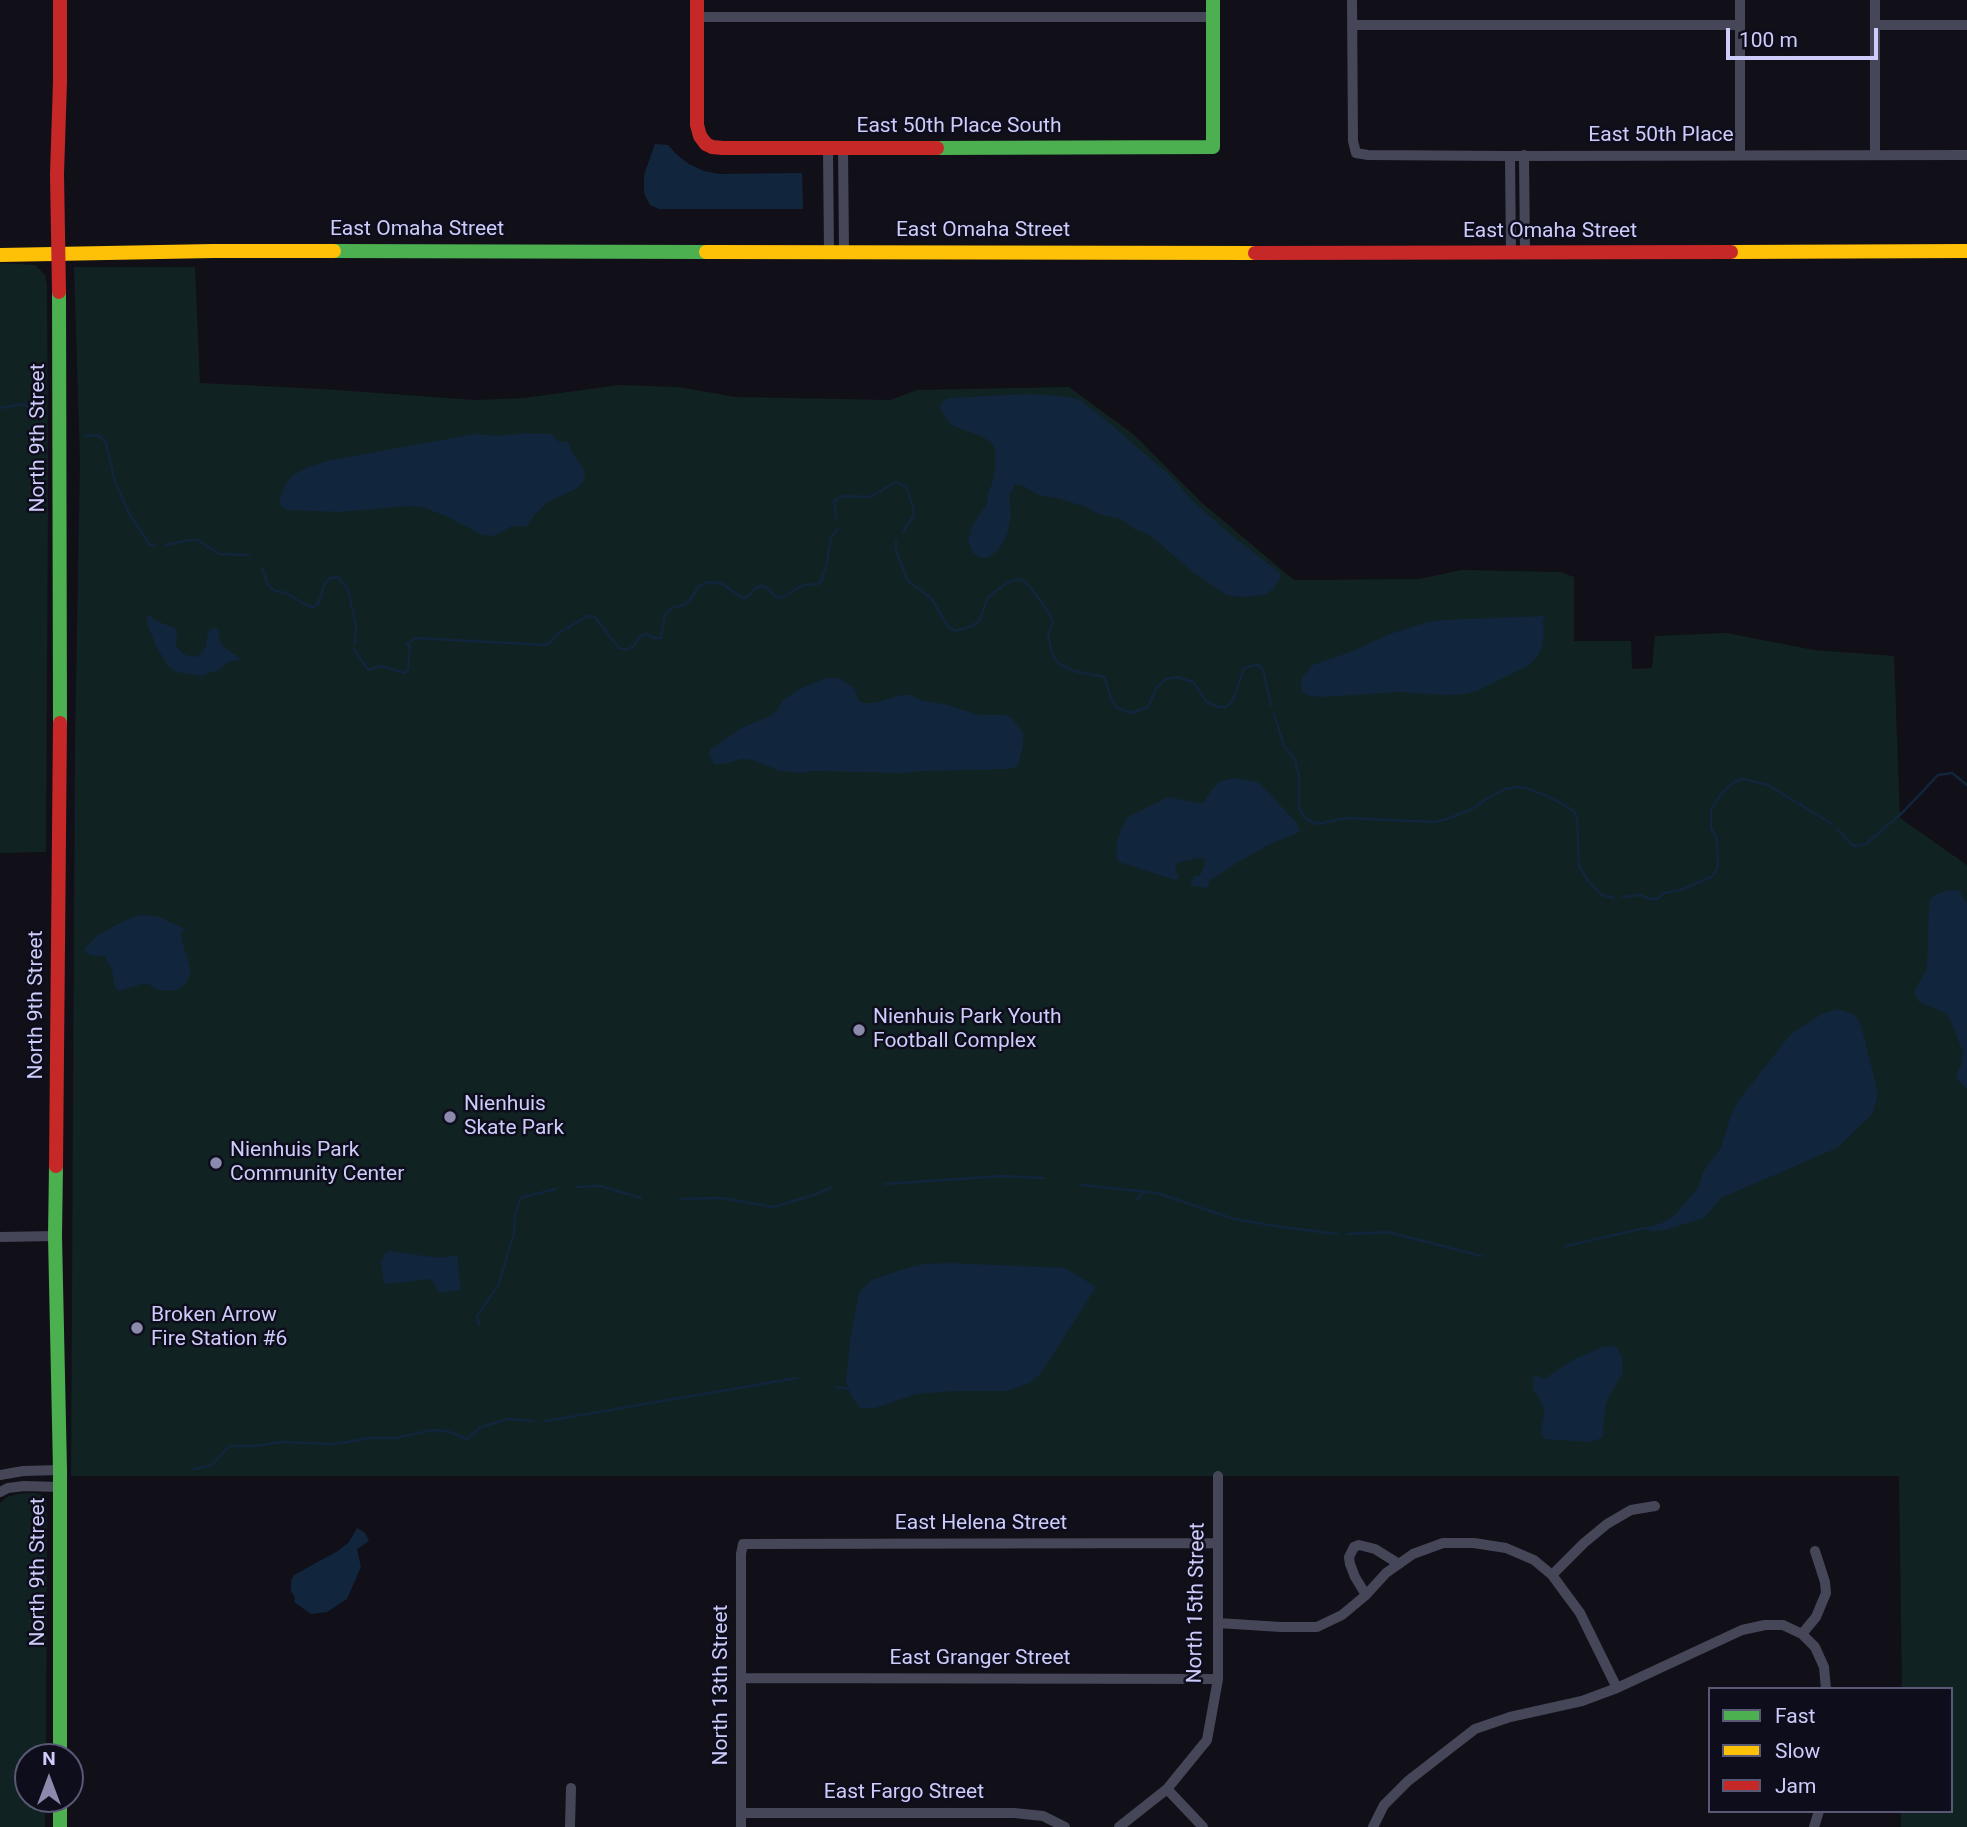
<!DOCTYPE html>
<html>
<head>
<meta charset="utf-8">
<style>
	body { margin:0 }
	#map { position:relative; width:1967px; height:1827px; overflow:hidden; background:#111018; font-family:Roboto,sans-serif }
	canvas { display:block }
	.legend { position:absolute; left:1708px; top:1687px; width:245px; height:126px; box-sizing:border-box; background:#0e0d1c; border:2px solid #5a5975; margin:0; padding:9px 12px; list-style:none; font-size:21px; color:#cdccfb }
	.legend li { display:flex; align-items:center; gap:14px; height:35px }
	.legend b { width:35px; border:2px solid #5a5975 }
	.north { position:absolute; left:14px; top:1743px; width:70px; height:70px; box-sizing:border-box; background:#0e0d1c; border:2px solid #5a5975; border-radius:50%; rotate:0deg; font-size:19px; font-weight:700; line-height:28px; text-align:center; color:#cdccfb }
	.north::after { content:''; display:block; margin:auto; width:24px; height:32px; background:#8b8aac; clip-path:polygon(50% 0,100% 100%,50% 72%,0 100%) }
	.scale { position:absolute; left:1726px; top:28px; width:152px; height:32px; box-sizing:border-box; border:4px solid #cdccfb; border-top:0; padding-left:9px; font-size:21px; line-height:24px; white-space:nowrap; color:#cdccfb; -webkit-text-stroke:5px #0e0d1c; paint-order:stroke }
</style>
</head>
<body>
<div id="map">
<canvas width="1967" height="1827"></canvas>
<ul class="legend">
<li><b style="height:9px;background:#4caf50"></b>Fast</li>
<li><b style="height:9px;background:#ffc107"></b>Slow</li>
<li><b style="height:9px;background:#c62828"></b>Jam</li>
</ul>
<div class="north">N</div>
<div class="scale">100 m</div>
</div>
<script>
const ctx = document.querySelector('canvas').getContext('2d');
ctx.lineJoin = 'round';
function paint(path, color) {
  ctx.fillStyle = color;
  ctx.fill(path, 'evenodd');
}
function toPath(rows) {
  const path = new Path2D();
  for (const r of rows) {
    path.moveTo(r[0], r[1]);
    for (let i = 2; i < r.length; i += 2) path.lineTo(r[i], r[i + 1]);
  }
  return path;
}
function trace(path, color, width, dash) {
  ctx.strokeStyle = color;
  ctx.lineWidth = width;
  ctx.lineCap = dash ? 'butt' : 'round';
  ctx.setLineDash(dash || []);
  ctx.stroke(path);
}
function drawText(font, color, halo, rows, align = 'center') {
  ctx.font = font + ' Roboto,sans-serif';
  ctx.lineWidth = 5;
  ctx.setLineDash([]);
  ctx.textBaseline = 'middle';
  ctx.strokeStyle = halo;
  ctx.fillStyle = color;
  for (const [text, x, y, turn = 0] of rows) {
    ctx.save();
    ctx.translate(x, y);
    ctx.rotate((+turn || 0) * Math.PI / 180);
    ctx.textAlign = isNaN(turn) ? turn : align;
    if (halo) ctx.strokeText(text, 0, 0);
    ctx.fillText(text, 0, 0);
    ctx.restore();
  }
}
paint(toPath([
	[0,263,35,265,45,275,47,285,48,499,46,852,0,853],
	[74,267,195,267,200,383,323,389,475,400,524,398,619,385,678,387,736,397,890,400,917,390,1069,387,1133,434,1201,502,1294,580,1419,579,1461,570,1560,572,1574,577,1574,641,1631,641,1632,669,1652,668,1655,636,1727,633,1814,650,1894,656,1900,818,1967,865,1967,1827,1901,1827,1901,1811,1951,1811,1951,1689,1902,1689,1899,1476,71,1476,75,741,80,461],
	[34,1493,42,1495,46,1501,47,1518,46,1757,28,1757,28,1799,45,1799,45,1827,0,1827,0,1503,7,1497,17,1494]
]), '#122');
paint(toPath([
	[655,144,668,145,677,155,689,164,704,171,719,174,802,173,803,209,659,209,650,205,644,193,644,175],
	[1030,394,1069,397,1080,400,1107,421,1168,474,1195,503,1226,531,1280,573,1281,577,1274,588,1265,595,1242,597,1227,595,1194,573,1156,540,1146,533,1134,529,1121,519,1098,514,1086,507,1057,498,1039,495,1022,485,1015,484,1009,496,1011,515,1007,534,999,549,989,557,981,558,973,553,968,541,972,526,987,504,988,492,992,484,995,471,995,450,992,443,983,437,951,425,941,410,940,405,944,400,951,398],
	[525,433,551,434,559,442,568,442,572,453,584,469,585,475,584,481,576,489,548,502,535,514,526,527,512,526,494,536,482,535,446,516,425,508,410,506,339,512,313,511,288,510,282,507,279,502,285,485,292,476,308,467,331,460,474,434,499,436],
	[147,614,157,621,177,629,176,646,183,654,194,657,198,656,206,647,208,632,214,627,219,631,220,641,222,646,241,659,226,663,219,670,200,676,176,672,168,666,156,646,147,623],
	[1546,616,1543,621,1544,634,1542,644,1539,654,1533,661,1528,666,1479,690,1466,694,1446,695,1398,692,1324,697,1310,696,1303,693,1301,686,1302,677,1313,665,1350,652,1390,634,1424,623,1442,620],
	[826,678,838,678,854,688,858,700,863,703,874,703,902,695,911,695,919,700,944,704,979,715,1004,715,1011,717,1023,732,1023,746,1019,762,1016,768,1008,769,924,771,901,773,813,771,800,773,780,771,753,760,742,759,723,764,714,764,709,755,710,750,741,728,768,717,777,711,783,700,802,688],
	[1235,778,1257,782,1260,784,1297,823,1300,832,1270,844,1242,860,1209,881,1208,888,1194,886,1190,883,1195,876,1200,876,1205,862,1203,857,1177,863,1175,869,1179,878,1175,880,1119,862,1117,859,1116,846,1122,827,1128,817,1168,797,1193,802,1203,803,1213,788,1219,782],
	[1953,890,1959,891,1967,903,1967,1089,1956,1078,1957,1072,1961,1066,1963,1052,1949,1017,1945,1013,1919,1002,1915,995,1915,989,1927,969,1929,902,1933,896,1942,892],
	[141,915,157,916,186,929,182,932,181,938,190,967,190,974,187,982,179,989,169,991,159,990,146,983,118,991,115,987,112,970,105,956,94,956,87,954,85,948,98,935,127,919],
	[1838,1009,1855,1015,1861,1025,1878,1094,1873,1113,1837,1148,1721,1198,1704,1218,1665,1230,1650,1231,1645,1228,1662,1223,1674,1216,1698,1188,1703,1172,1721,1148,1731,1115,1739,1100,1790,1035,1822,1014],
	[389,1251,439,1258,457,1255,461,1290,439,1293,432,1279,384,1284,381,1262,384,1255],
	[949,1263,1065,1268,1096,1287,1041,1373,1030,1383,1007,1391,953,1391,917,1394,875,1408,861,1409,852,1397,846,1382,850,1341,859,1292,872,1280,901,1270,924,1264],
	[1615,1346,1622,1356,1623,1373,1610,1394,1606,1405,1603,1427,1603,1438,1588,1442,1544,1439,1541,1432,1544,1416,1543,1407,1539,1398,1533,1389,1533,1377,1539,1376,1544,1379,1571,1361,1602,1347],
	[357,1528,365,1533,369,1541,357,1549,361,1567,347,1599,327,1612,311,1614,294,1602,295,1598,291,1591,291,1581,294,1575,338,1551,349,1542]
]), '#11263d');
trace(toPath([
	[0,408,22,404,43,413],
	[86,436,98,435,106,443,115,482,130,515,150,545,155,546],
	[836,518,834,502,837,499,843,496,870,497,896,482,907,488,913,508,914,515,903,532],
	[896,541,896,551,908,581,931,598,949,628,956,631,972,626,980,620,987,599,992,594,1010,581,1021,579,1030,587,1048,611,1053,622,1048,635,1052,654,1059,664,1074,671,1104,677,1112,701,1116,707,1123,710,1131,713,1148,707,1157,687,1166,679,1177,677,1193,682,1207,702,1218,707,1225,707,1232,702,1244,668,1256,665,1260,666,1263,670,1271,705],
	[166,545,190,540,197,540,219,554,249,555],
	[262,568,268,585,275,591,286,593,304,604,313,607,318,604,325,583,330,578,338,577,348,590,356,626,355,644],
	[354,649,368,670,381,666,405,673,408,668,410,647,407,644,416,638,547,645,560,632,588,616,594,616,619,648,627,650,635,645,640,636,646,634,655,638,661,638,665,614,672,608,684,605,690,600,699,586,708,582,723,584,741,597,746,598,755,588,762,586,767,588,775,596,781,598,804,585,818,584,821,581,826,567,831,537,838,529],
	[1274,714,1284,746,1295,759,1299,778,1299,808,1306,819,1317,824,1347,818,1434,822,1447,819,1472,809,1488,798,1505,789,1517,787,1526,788,1547,796,1568,807,1575,813,1577,818,1579,866,1591,885,1602,895,1614,898],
	[1838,830,1853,846,1866,844,1904,811,1938,775,1952,773,1967,785],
	[1623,897,1640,895,1650,899,1657,899,1664,893,1681,890,1713,876,1718,866,1717,839,1711,828,1711,809,1721,794,1734,782,1743,779,1768,785,1832,824],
	[885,1184,1002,1176,1043,1178],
	[1081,1185,1157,1193,1234,1219,1281,1227,1337,1234],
	[577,1187,600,1186,641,1198],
	[680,1199,722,1198,773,1207,817,1194,832,1187],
	[1136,1200,1143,1193],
	[1347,1234,1387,1232,1482,1256],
	[1566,1246,1645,1228],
	[479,1325,477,1316,498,1286,514,1233,515,1216,520,1199,523,1197,556,1189],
	[836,1387,849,1389],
	[546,1421,797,1378],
	[194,1469,212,1465,229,1446,256,1446,280,1442,334,1444,370,1438,395,1438,433,1430,450,1432,467,1439,481,1427,508,1419,534,1421]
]), '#11263d', 2.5);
trace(toPath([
	[1352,0,1353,141,1356,153,1368,155,1510,156,1967,155],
	[1875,0,1875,155],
	[698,17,1213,17],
	[1352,25,1740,25],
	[1875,25,1967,25],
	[828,148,829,252],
	[843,148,844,252],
	[1524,155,1525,253],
	[1740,155,1740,0],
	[1510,156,1511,253],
	[0,1237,55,1236],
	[0,1475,23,1471,60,1470],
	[0,1492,8,1488,24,1486,60,1487],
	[1552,1575,1580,1613,1617,1688],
	[1366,1595,1355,1577,1350,1564,1349,1557,1354,1547,1359,1545,1375,1549,1399,1564],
	[1218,1623,1281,1627,1317,1627,1342,1615,1366,1595,1386,1573,1413,1554,1443,1543,1474,1543,1506,1548,1534,1560,1552,1575,1584,1543,1607,1524,1631,1510,1655,1506],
	[1802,1634,1816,1617,1826,1593,1825,1582,1815,1551],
	[741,1678,1218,1679],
	[1167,1789,1203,1827],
	[741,1813,1014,1813,1043,1816,1065,1827],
	[570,1827,571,1788],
	[741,1827,741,1554,743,1544,1218,1543],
	[1119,1827,1167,1789,1207,1740,1218,1679,1218,1476],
	[1373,1827,1384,1805,1408,1781,1475,1729,1510,1717,1582,1701,1617,1688,1742,1630,1765,1625,1783,1625,1802,1634,1815,1647,1824,1667,1826,1689],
	[1814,1827,1819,1811]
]), '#464659', 10);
trace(toPath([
	[937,148,1213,147,1213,0],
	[334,251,706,252],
	[59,292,60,723],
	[56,1166,55,1236,60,1470,60,1757],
	[60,1799,60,1827]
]), '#4caf50', 14);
trace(toPath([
	[706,252,1255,253],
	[1731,252,1967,251],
	[0,255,213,251,334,251]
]), '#ffc107', 14);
trace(toPath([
	[697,0,697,125,700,136,706,144,712,147,723,148,937,148],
	[1255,253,1731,252],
	[59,292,57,174,60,82,60,0],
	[56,1166,60,723]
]), '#c62828', 14);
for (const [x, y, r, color] of [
	[859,1030,7,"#8b8aac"],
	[450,1117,7,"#8b8aac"],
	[216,1163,7,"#8b8aac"],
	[137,1328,7,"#8b8aac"]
]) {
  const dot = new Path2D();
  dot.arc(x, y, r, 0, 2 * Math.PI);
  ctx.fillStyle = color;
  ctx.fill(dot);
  trace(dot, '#0e0d1c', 2.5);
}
drawText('21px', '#cdccfb', '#0e0d1c', [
	["East 50th Place South",959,127],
	["East 50th Place",1661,136],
	["East Omaha Street",417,230],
	["East Omaha Street",983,231],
	["East Omaha Street",1550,232],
	["North 9th Street",39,438,-90],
	["North 9th Street",37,1005,-90],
	["East Helena Street",981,1524],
	["North 9th Street",39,1572,-90],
	["North 15th Street",1197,1603,-89],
	["East Granger Street",980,1659],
	["North 13th Street",722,1685,-90],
	["East Fargo Street",904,1793]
]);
drawText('21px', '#cdccfb', '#0e0d1c', [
	["Nienhuis Park Youth",873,1018],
	["Football Complex",873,1042],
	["Nienhuis",464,1105],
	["Skate Park",464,1129],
	["Nienhuis Park",230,1151],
	["Community Center",230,1175],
	["Broken Arrow",151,1316],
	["Fire Station #6",151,1340]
], 'left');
</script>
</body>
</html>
